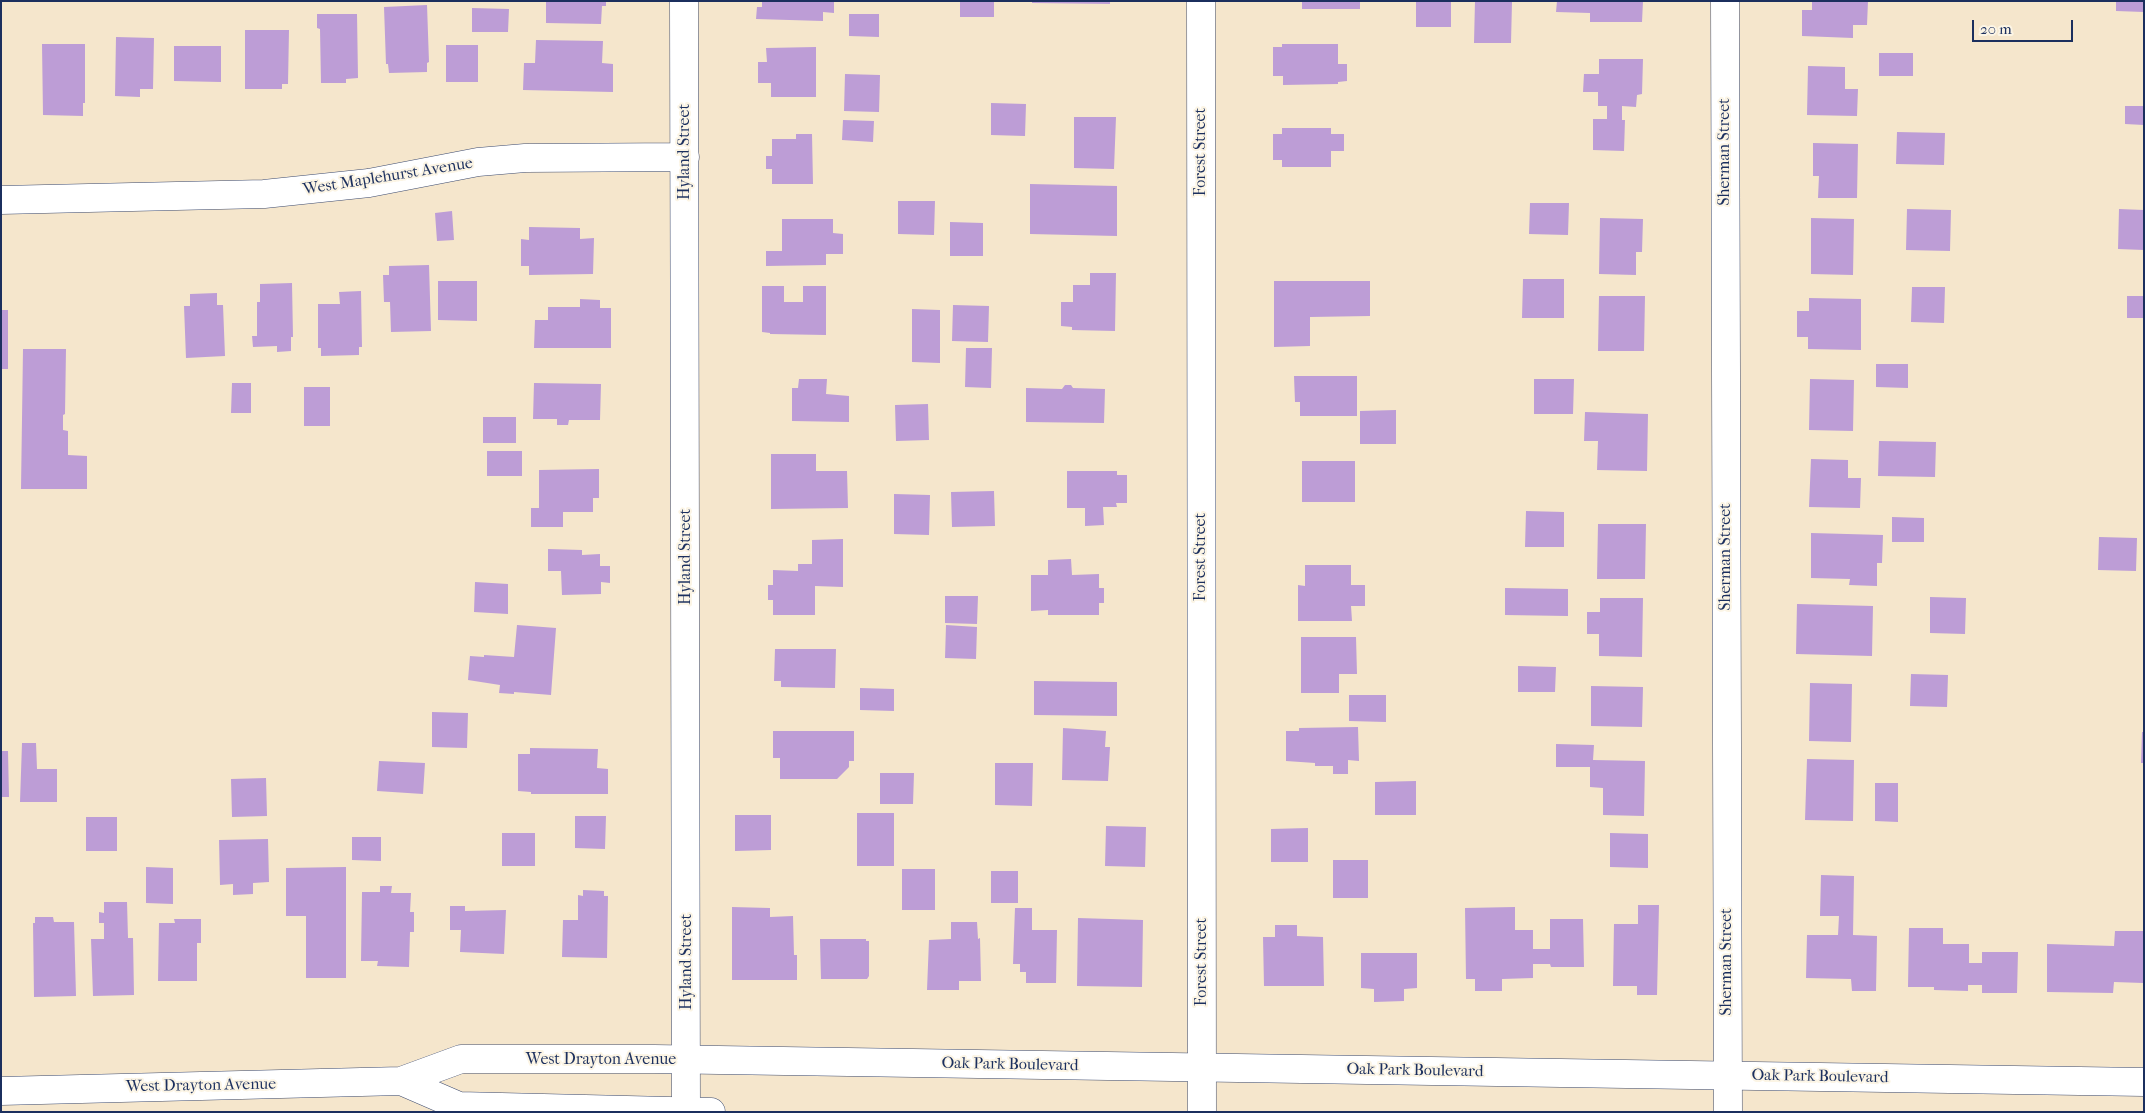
<!DOCTYPE html>
<html>
<head>
<meta charset="utf-8">
<style>
	body { margin:0 }
	#map { position:relative; width:2145px; height:1113px; overflow:hidden; background:#f5e6cc; font-family:"IM FELL French Canon",serif }
	canvas { display:block }
	.frame { position:absolute; inset:0; border:2px solid #1b2f5e; pointer-events:none }
	.scale { position:absolute; left:1972px; top:20px; width:101px; height:22px; box-sizing:border-box; border:2px solid #1b2f5e; border-top:0; padding-left:6px; font-size:15px; line-height:18px; white-space:nowrap; color:#1b2f5e; -webkit-text-stroke:4px #fcf5e5; paint-order:stroke }
</style>
</head>
<body>
<div id="map">
<canvas width="2145" height="1113"></canvas>
<div class="frame"></div>
<div class="scale">20 m</div>
</div>
<script>
const ctx = document.querySelector('canvas').getContext('2d');
ctx.lineJoin = 'round';
function paint(path, color) {
  ctx.fillStyle = color;
  ctx.fill(path, 'evenodd');
}
function toPath(rows) {
  const path = new Path2D();
  for (const r of rows) {
    path.moveTo(r[0], r[1]);
    for (let i = 2; i < r.length; i += 2) path.lineTo(r[i], r[i + 1]);
  }
  return path;
}
function trace(path, color, width, dash) {
  ctx.strokeStyle = color;
  ctx.lineWidth = width;
  ctx.lineCap = dash ? 'butt' : 'round';
  ctx.setLineDash(dash || []);
  ctx.stroke(path);
}
function drawText(font, color, halo, rows, align = 'center') {
  ctx.font = font + ' "IM FELL French Canon",serif';
  ctx.lineWidth = 4;
  ctx.setLineDash([]);
  ctx.textBaseline = 'middle';
  ctx.strokeStyle = halo;
  ctx.fillStyle = color;
  for (const [text, x, y, turn = 0] of rows) {
    ctx.save();
    ctx.translate(x, y);
    ctx.rotate((+turn || 0) * Math.PI / 180);
    ctx.textAlign = isNaN(turn) ? turn : align;
    if (halo) ctx.strokeText(text, 0, 0);
    ctx.fillText(text, 0, 0);
    ctx.restore();
  }
}
paint(toPath([
	[546,1,606,1,606,6,602,6,601,24,546,23],
	[762,1,834,1,834,13,823,12,823,21,756,19,757,7,762,7],
	[960,1,994,1,994,17,960,17],
	[1032,1,1110,1,1110,4,1032,3],
	[1302,1,1360,1,1360,9,1302,9],
	[1416,1,1451,1,1451,27,1416,27],
	[1475,1,1512,2,1511,43,1474,43],
	[1557,1,1643,1,1642,22,1590,22,1590,13,1556,12],
	[1812,1,1868,1,1867,25,1853,25,1853,38,1802,36,1802,10,1812,10],
	[2116,1,2144,1,2144,12,2116,11],
	[427,5,429,62,427,63,427,72,389,73,388,64,386,64,384,7],
	[472,8,509,9,508,32,472,32],
	[317,14,357,14,358,78,346,79,346,83,321,83,320,29,317,28],
	[849,14,879,14,879,37,849,36],
	[245,30,289,30,288,84,282,84,282,89,245,89],
	[116,37,154,38,153,89,140,89,140,97,115,96],
	[536,40,603,41,602,63,613,64,613,92,523,90,524,63,535,63],
	[42,44,85,44,85,103,83,103,83,116,43,115],
	[1282,44,1338,44,1338,64,1347,64,1347,81,1338,82,1338,84,1283,85,1283,76,1273,76,1273,47,1282,47],
	[446,45,478,45,478,82,446,82],
	[174,46,221,46,221,82,174,81],
	[816,47,816,97,771,97,771,83,758,83,758,62,767,62,766,48],
	[1879,53,1913,53,1913,76,1879,76],
	[1599,59,1643,59,1642,94,1637,95,1636,107,1622,106,1622,120,1625,120,1624,151,1593,150,1593,119,1607,119,1607,106,1598,106,1598,92,1583,92,1584,74,1599,74],
	[1808,66,1845,67,1845,89,1858,89,1857,116,1807,115],
	[845,74,880,75,879,112,844,111],
	[991,103,1026,104,1025,136,991,135],
	[2125,106,2144,106,2144,125,2125,124],
	[1074,117,1116,117,1114,169,1074,168],
	[843,120,874,121,873,142,842,140],
	[1282,128,1331,128,1331,134,1344,134,1344,151,1331,151,1331,167,1282,167,1282,160,1273,160,1273,134,1282,134],
	[1897,132,1945,133,1944,165,1896,164],
	[796,134,812,134,813,184,772,184,772,169,766,169,766,156,772,156,772,139,796,139],
	[1813,143,1858,144,1857,198,1818,198,1819,176,1813,176],
	[1030,184,1117,186,1117,236,1030,234],
	[898,201,935,201,934,235,898,234],
	[1530,203,1569,203,1568,235,1529,234],
	[1907,209,1951,210,1950,251,1906,250],
	[2119,209,2144,210,2144,250,2118,249],
	[452,211,454,240,437,241,435,213],
	[1600,218,1643,219,1642,252,1636,252,1636,275,1599,274],
	[1811,218,1854,219,1853,275,1811,274],
	[782,219,833,219,833,233,843,234,843,254,826,254,826,265,766,266,766,251,782,251],
	[950,222,983,223,983,256,950,256],
	[529,227,580,228,580,239,594,238,593,274,529,275,529,266,521,266,521,239,529,240],
	[429,265,431,331,391,332,390,302,384,302,383,275,389,275,389,266],
	[1090,273,1116,273,1115,331,1072,330,1072,327,1061,326,1061,302,1073,302,1073,285,1090,285],
	[1523,279,1564,279,1564,318,1522,318],
	[438,281,477,281,477,321,438,320],
	[1274,281,1370,281,1370,316,1310,317,1310,346,1274,347],
	[292,283,293,337,291,337,291,351,277,352,277,346,253,347,252,336,257,336,257,302,260,302,260,284],
	[762,286,784,286,784,302,803,302,803,286,826,286,826,335,770,334,770,333,762,332],
	[1912,287,1945,287,1944,323,1911,322],
	[361,291,362,347,359,347,359,355,321,356,321,348,318,348,318,304,340,304,339,292],
	[217,293,217,305,223,305,225,356,186,358,184,306,190,306,190,294],
	[1599,296,1645,296,1644,351,1598,351],
	[2127,296,2144,296,2144,318,2127,318],
	[1809,298,1861,299,1861,350,1808,349,1808,337,1797,337,1797,311,1809,311],
	[580,299,600,300,600,308,611,308,611,348,534,348,535,320,548,320,548,307,580,307],
	[953,305,989,306,988,342,952,341],
	[912,309,940,310,940,363,912,362],
	[1,310,8,310,8,369,1,369],
	[966,348,992,348,991,388,965,387],
	[23,349,66,349,65,414,63,415,63,430,68,431,68,455,87,456,87,489,21,489],
	[1876,364,1908,364,1908,388,1876,387],
	[1294,376,1357,376,1357,416,1300,416,1300,402,1295,402],
	[799,379,827,379,826,394,849,396,849,422,792,421,792,388,798,388],
	[1534,379,1574,379,1573,414,1534,414],
	[1810,379,1854,380,1853,431,1809,430],
	[232,383,251,383,251,413,231,413],
	[534,383,601,384,600,420,569,420,568,425,557,425,557,419,533,419],
	[1065,385,1071,385,1073,388,1105,389,1104,423,1026,422,1026,388,1062,389],
	[304,387,330,387,330,426,304,426],
	[928,404,929,440,896,441,895,405],
	[1396,410,1396,444,1360,444,1360,411],
	[1585,412,1648,414,1647,471,1597,470,1598,441,1584,441],
	[483,417,516,417,516,443,483,443],
	[1879,441,1936,442,1935,477,1878,476],
	[487,451,522,451,522,476,487,476],
	[771,454,816,454,816,471,847,471,848,508,771,509],
	[1811,459,1848,460,1848,478,1861,478,1860,508,1809,507],
	[1302,461,1355,461,1355,502,1302,502],
	[599,469,599,498,593,498,593,512,563,512,563,527,531,527,531,508,539,508,539,470],
	[1067,471,1117,471,1117,475,1127,475,1127,503,1116,503,1117,507,1103,507,1104,525,1085,526,1085,508,1067,508],
	[994,491,995,526,952,527,951,492],
	[894,494,930,495,929,535,894,534],
	[1526,511,1564,512,1564,547,1525,547],
	[1892,517,1924,518,1924,542,1892,542],
	[1598,524,1646,524,1645,579,1597,579],
	[1811,533,1883,535,1882,563,1877,563,1877,586,1849,585,1850,579,1811,578],
	[2099,537,2137,538,2136,571,2098,570],
	[843,539,843,587,815,586,815,615,773,615,773,600,768,600,768,585,773,585,773,570,798,571,798,564,812,564,812,540],
	[548,549,582,550,582,555,600,554,600,566,610,566,610,583,601,582,601,594,562,595,561,571,548,571],
	[1071,559,1072,575,1099,574,1099,588,1104,588,1104,603,1099,603,1099,615,1048,615,1048,610,1031,611,1031,575,1048,575,1048,560],
	[1305,565,1351,565,1351,585,1365,585,1365,606,1351,606,1352,621,1298,621,1298,585,1305,586],
	[475,582,508,584,508,614,474,612],
	[1505,588,1568,589,1568,616,1505,615],
	[945,596,978,596,977,624,945,623],
	[1930,597,1966,598,1965,634,1930,633],
	[1600,598,1643,598,1642,657,1599,656,1599,634,1587,634,1587,612,1600,612],
	[1797,604,1873,606,1872,656,1796,654],
	[517,625,556,628,551,695,514,692,514,694,499,693,500,685,468,680,470,656,484,657,484,655,514,657],
	[946,625,977,627,976,659,945,658],
	[1301,637,1356,637,1357,674,1339,674,1339,693,1301,693],
	[775,649,836,649,835,688,781,687,781,681,774,681],
	[1518,666,1556,667,1555,692,1518,692],
	[1911,674,1948,675,1947,707,1910,706],
	[1034,681,1117,682,1117,716,1034,715],
	[1810,683,1852,684,1851,742,1809,741],
	[1591,686,1643,687,1642,727,1591,726],
	[860,688,894,689,894,711,860,710],
	[1349,695,1386,695,1386,722,1349,721],
	[432,712,468,713,467,748,432,747],
	[1358,727,1359,761,1348,760,1348,774,1333,774,1333,766,1315,766,1315,763,1286,761,1286,731,1299,731,1299,728],
	[1063,728,1106,731,1105,747,1110,747,1108,781,1062,780],
	[773,731,854,731,854,761,849,761,849,767,837,779,780,779,780,758,773,758],
	[2142,732,2144,732,2144,763,2141,763],
	[22,743,36,743,37,769,57,769,57,802,20,802],
	[1556,744,1594,745,1593,760,1645,761,1644,816,1603,815,1603,788,1590,787,1590,767,1556,767],
	[530,748,598,749,597,768,608,769,608,794,531,794,531,792,518,791,518,754,530,754],
	[1,751,8,751,9,797,1,797],
	[1807,759,1854,760,1853,821,1805,820],
	[379,761,425,763,423,794,377,791],
	[995,763,1033,763,1032,806,995,805],
	[880,773,914,773,913,804,880,804],
	[266,778,267,816,232,817,231,779],
	[1416,781,1416,815,1375,815,1375,782],
	[1875,783,1898,783,1898,822,1875,821],
	[857,813,894,813,894,866,857,866],
	[735,815,771,815,771,850,735,851],
	[575,816,606,816,605,849,575,848],
	[86,817,117,817,117,851,86,851],
	[1106,826,1146,827,1145,867,1105,866],
	[1308,828,1308,862,1271,862,1271,829],
	[502,833,535,833,535,866,502,866],
	[1610,833,1648,834,1648,868,1610,867],
	[352,837,381,837,381,861,352,860],
	[268,839,269,882,253,883,253,894,233,895,233,884,220,885,219,840],
	[1333,860,1368,860,1368,898,1333,898],
	[146,867,173,868,173,904,146,903],
	[346,867,346,978,306,978,306,916,286,916,286,868],
	[902,869,935,869,935,910,902,910],
	[991,871,1018,871,1018,903,991,903],
	[1821,875,1854,876,1853,935,1877,936,1876,991,1852,991,1851,979,1806,978,1807,935,1838,935,1839,916,1820,916],
	[380,886,392,886,391,893,411,893,410,912,414,912,414,932,410,932,409,967,377,966,378,961,361,961,362,892,380,892],
	[583,890,604,891,604,896,608,896,607,958,562,957,563,920,578,920,578,895,583,896],
	[104,902,127,902,128,938,133,938,134,995,93,996,91,939,104,939,104,923,99,923,99,912,104,913],
	[1638,905,1659,905,1657,995,1637,995,1637,986,1613,986,1614,924,1638,924],
	[450,906,465,906,465,911,506,910,504,954,460,952,461,930,450,930],
	[732,907,770,908,770,917,793,916,794,955,797,955,797,980,732,980],
	[1515,907,1515,930,1533,930,1533,949,1550,949,1550,919,1583,919,1584,967,1551,967,1550,964,1533,964,1533,978,1502,979,1502,991,1475,991,1475,979,1466,979,1465,908],
	[1015,908,1032,908,1032,930,1057,930,1056,983,1026,983,1026,972,1020,972,1020,964,1013,964],
	[35,917,53,917,54,922,74,922,76,996,34,997,33,923,35,923],
	[1078,918,1143,920,1142,987,1077,986],
	[174,919,201,919,201,943,197,943,197,981,158,981,159,923,175,923],
	[951,922,977,922,978,939,980,938,981,981,959,981,959,990,927,990,929,940,951,939],
	[1275,925,1297,925,1297,936,1323,937,1324,986,1264,986,1263,937,1275,937],
	[1909,928,1943,928,1943,944,1969,944,1969,963,1982,963,1982,952,2018,952,2017,993,1982,993,1982,985,1968,985,1968,991,1934,990,1934,987,1908,987],
	[2115,931,2144,931,2143,983,2114,982,2113,993,2047,992,2047,944,2114,946],
	[820,939,866,939,866,941,869,941,869,976,867,979,821,979],
	[1361,953,1417,953,1417,988,1404,989,1404,1001,1374,1002,1374,989,1361,988]
]), '#bd9dd6');
const minor = toPath([
	[684,1,686,1112],
	[1201,1,1202,1112],
	[1725,1,1728,1112],
	[1,200,264,194,369,183,478,162,525,158,685,157]
]);
const tertiary = toPath([
	[401,1081,459,1106,711,1112],
	[1,1091,401,1081,461,1059,654,1059,2144,1082]
]);
trace(minor, '#3c4a6e', 29);
trace(tertiary, '#3c4a6e', 29);
trace(minor, '#fff', 28);
trace(tertiary, '#fff', 28);
drawText('16px', '#1b2f5e', '#fcf5e5', [
	["Hyland Street",685,152,-90],
	["Forest Street",1201,152,-90],
	["Sherman Street",1725,152,-90],
	["West Maplehurst Avenue",388,177,-9],
	["Hyland Street",686,557,-90],
	["Forest Street",1201,557,-90],
	["Sherman Street",1726,557,-90],
	["Hyland Street",687,962,-90],
	["Forest Street",1202,962,-90],
	["Sherman Street",1727,962,-90],
	["West Drayton Avenue",601,1060],
	["Oak Park Boulevard",1010,1065,1],
	["Oak Park Boulevard",1415,1071,1],
	["Oak Park Boulevard",1820,1077,1],
	["West Drayton Avenue",201,1086,-1]
]);
</script>
</body>
</html>
